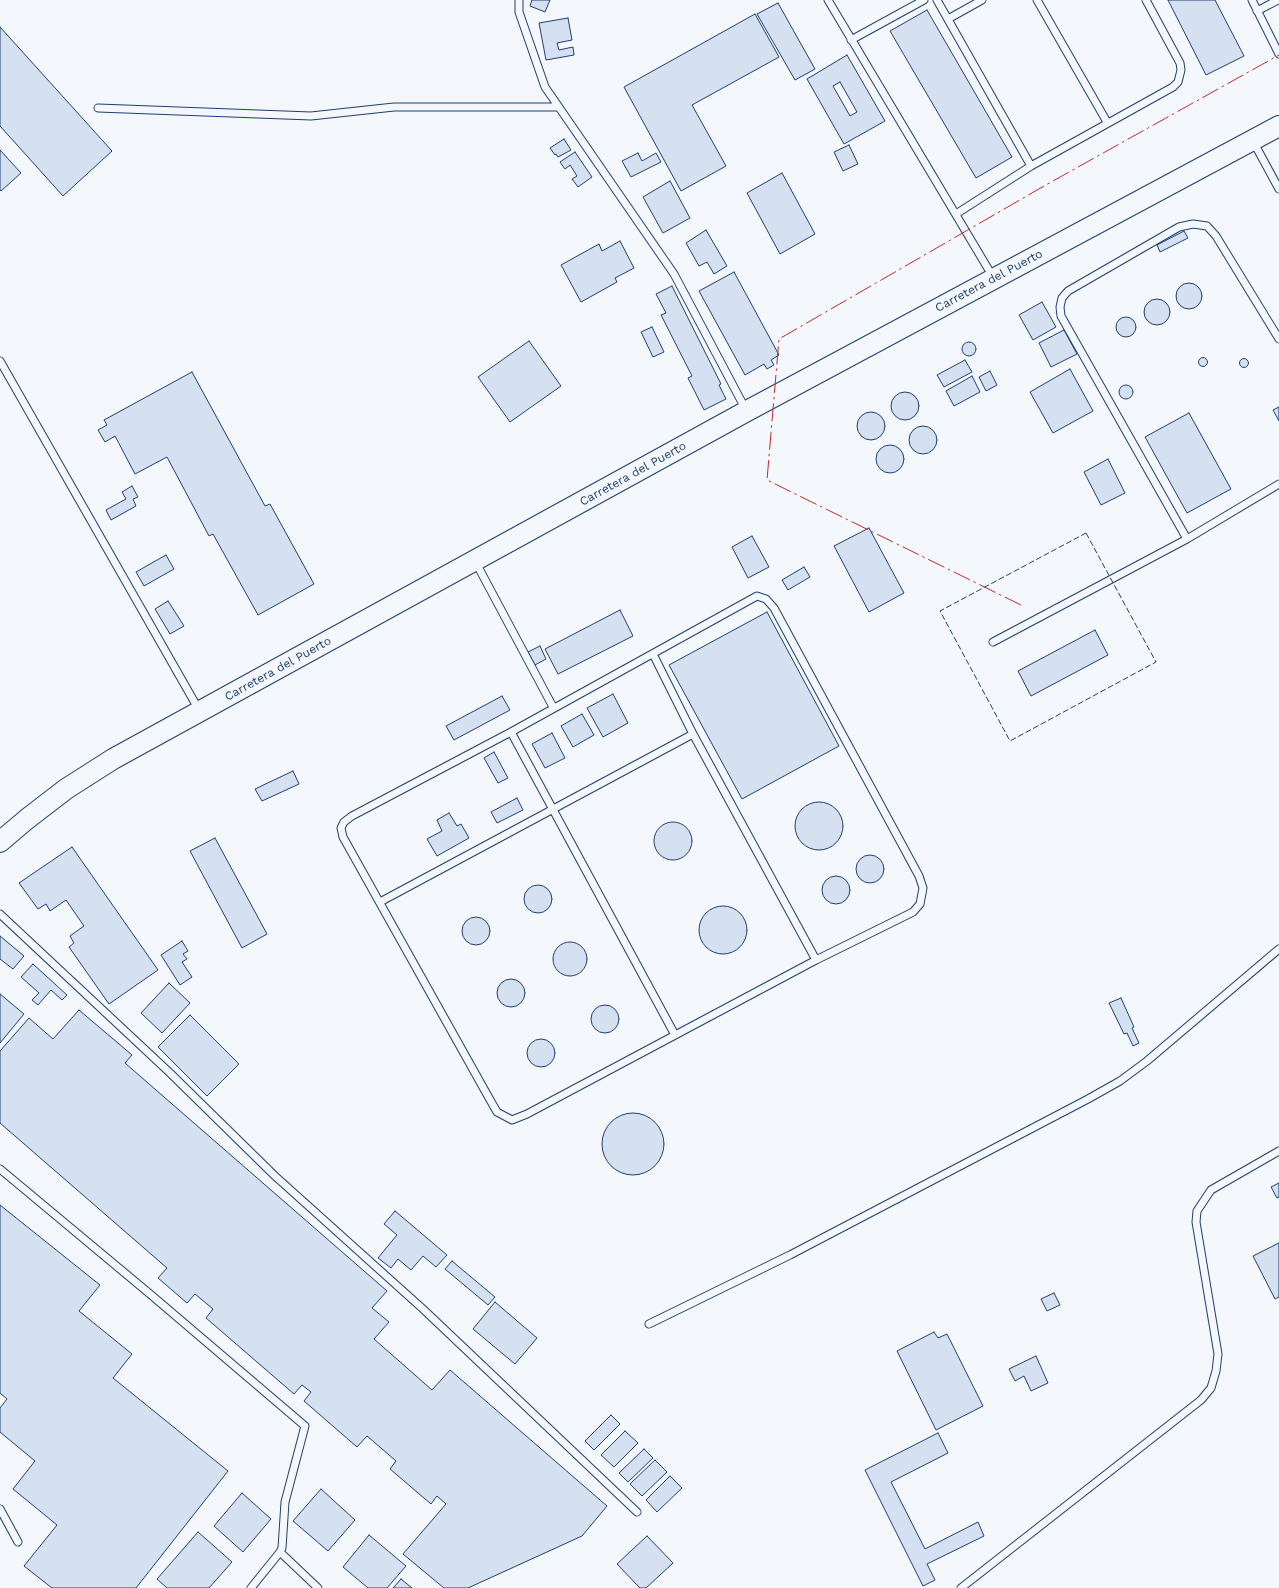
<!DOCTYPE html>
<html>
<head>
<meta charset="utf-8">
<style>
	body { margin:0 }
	canvas { display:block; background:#f4f7fb }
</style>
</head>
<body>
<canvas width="1279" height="1588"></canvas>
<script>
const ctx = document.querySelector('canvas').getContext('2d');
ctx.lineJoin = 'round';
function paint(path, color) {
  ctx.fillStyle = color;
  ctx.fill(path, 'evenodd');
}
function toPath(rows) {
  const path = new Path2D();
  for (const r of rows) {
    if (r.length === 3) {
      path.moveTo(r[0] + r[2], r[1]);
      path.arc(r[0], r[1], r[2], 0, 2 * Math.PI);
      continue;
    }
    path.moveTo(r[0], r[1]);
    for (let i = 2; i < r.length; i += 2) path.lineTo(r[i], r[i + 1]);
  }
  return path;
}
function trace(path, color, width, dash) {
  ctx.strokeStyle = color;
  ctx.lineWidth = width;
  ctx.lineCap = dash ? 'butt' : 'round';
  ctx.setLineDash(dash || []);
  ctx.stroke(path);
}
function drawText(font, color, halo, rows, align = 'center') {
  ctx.font = font + ' "Work Sans",sans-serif';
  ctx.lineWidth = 4;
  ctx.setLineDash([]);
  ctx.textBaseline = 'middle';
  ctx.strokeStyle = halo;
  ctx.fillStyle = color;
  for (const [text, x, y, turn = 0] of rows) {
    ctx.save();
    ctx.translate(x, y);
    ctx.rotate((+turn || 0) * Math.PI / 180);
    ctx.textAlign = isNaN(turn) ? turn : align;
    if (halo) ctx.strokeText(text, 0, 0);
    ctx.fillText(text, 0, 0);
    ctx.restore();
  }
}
const building = toPath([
	[532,0,550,0,545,12,530,6,532,0],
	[1168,0,1215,0,1244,56,1206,75,1168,0],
	[778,3,815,69,795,80,757,14,778,3],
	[927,10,1012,157,976,178,890,31,927,10],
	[755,14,779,57,692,105,726,166,681,191,624,87,755,14],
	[568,18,572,40,557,43,559,50,573,47,574,55,546,60,539,23,568,18],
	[0,27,112,151,63,196,0,126,0,27],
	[847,55,885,121,844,144,807,79,847,55],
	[840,82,857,112,850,116,833,86,840,82],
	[564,139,571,150,558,157,556,154,555,155,550,148,564,139],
	[849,145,858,164,843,171,834,152,849,145],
	[0,150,21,173,1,191,0,190,0,150],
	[575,152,592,177,578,187,572,179,577,176,570,165,565,169,560,162,575,152],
	[638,153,642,161,656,153,661,162,631,177,622,161,638,153],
	[782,173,815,234,780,254,747,193,782,173],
	[670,181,690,218,663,233,643,197,670,181],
	[706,230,727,266,714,274,707,262,699,266,686,243,706,230],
	[1184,231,1188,238,1160,252,1157,245,1184,231],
	[620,241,634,268,615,278,617,282,581,302,561,265,599,244,602,251,620,241],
	[734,272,779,355,771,360,774,365,767,369,764,364,745,375,699,291,734,272],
	[1189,296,13],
	[672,286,721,384,719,385,726,399,704,410,688,378,692,376,661,315,666,313,656,294,672,286],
	[1157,312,13],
	[1042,302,1056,327,1033,340,1019,315,1042,302],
	[1126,327,10],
	[652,327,664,352,653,357,641,332,652,327],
	[1064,330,1077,354,1051,367,1039,343,1064,330],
	[529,341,561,386,510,422,478,377,529,341],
	[969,349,7],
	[1203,362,4.5],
	[1244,363,4.5],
	[965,360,972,372,944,387,937,375,965,360],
	[1070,369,1093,411,1053,433,1030,392,1070,369],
	[990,371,997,385,986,391,979,377,990,371],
	[192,372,265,506,270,504,314,584,258,615,213,534,209,536,167,457,135,474,115,436,105,442,98,430,107,425,104,420,192,372],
	[972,376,980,392,954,406,946,391,972,376],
	[1126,392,7],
	[905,406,14],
	[1279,407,1279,421,1273,410,1279,407],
	[871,426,14],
	[1189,413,1231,489,1187,513,1145,437,1189,413],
	[923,440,14],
	[890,459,14],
	[1108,459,1125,493,1101,505,1084,472,1108,459],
	[132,486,138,497,133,499,136,506,111,520,106,510,126,499,122,492,132,486],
	[869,528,904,593,869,612,834,546,869,528],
	[752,536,769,567,748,578,732,547,752,536],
	[166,555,174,569,144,586,136,572,166,555],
	[804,567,810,577,788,590,782,580,804,567],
	[168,601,184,626,170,634,155,609,168,601],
	[620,610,633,636,558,674,545,649,620,610],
	[767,612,839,746,742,799,669,665,767,612],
	[1095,630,1108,655,1031,696,1018,671,1095,630],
	[540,646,546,659,535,665,528,652,540,646],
	[613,694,628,723,603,737,587,708,613,694],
	[502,696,510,710,454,740,446,726,502,696],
	[582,714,594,735,573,747,561,726,582,714],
	[552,733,565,758,545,768,532,744,552,733],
	[494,752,508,778,498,783,484,758,494,752],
	[293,771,299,784,262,801,255,789,293,771],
	[517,798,523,810,497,823,491,812,517,798],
	[819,826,24],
	[449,813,457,826,461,824,469,838,437,856,427,839,442,831,437,820,449,813],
	[673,841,19],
	[215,838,267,934,242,948,190,851,215,838],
	[72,847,158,970,109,1004,69,947,74,943,70,936,84,926,66,900,50,911,46,904,38,909,19,883,72,847],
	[870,869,14],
	[836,890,14],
	[538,899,14],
	[723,930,24],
	[476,931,14],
	[0,936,24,956,13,969,0,959,0,936],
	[182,941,188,951,183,954,187,959,182,962,192,977,180,985,161,955,182,941],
	[570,959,17],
	[33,964,67,995,62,1000,51,990,38,1005,32,1000,39,993,21,977,33,964],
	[511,993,14],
	[169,983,190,1003,162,1033,141,1013,169,983],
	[0,994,24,1014,0,1043,0,994],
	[1121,998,1134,1027,1132,1028,1139,1043,1133,1046,1127,1033,1124,1034,1109,1003,1121,998],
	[605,1019,14],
	[79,1010,132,1055,125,1063,387,1291,372,1308,389,1322,374,1339,432,1390,450,1370,607,1506,582,1536,468,1588,444,1588,403,1554,446,1504,437,1496,431,1504,390,1469,396,1461,367,1436,357,1447,304,1401,311,1392,302,1385,294,1394,206,1318,213,1309,195,1294,187,1303,158,1278,167,1268,0,1123,0,1051,29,1018,53,1039,79,1010],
	[190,1015,239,1064,207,1096,158,1047,190,1015],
	[541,1053,14],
	[633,1144,31],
	[1279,1183,1279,1197,1277,1198,1271,1187,1279,1183],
	[0,1205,100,1285,79,1311,132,1354,113,1378,228,1471,136,1588,52,1588,24,1566,57,1525,13,1489,35,1461,0,1432,0,1408,7,1399,0,1393,0,1205],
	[395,1211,447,1255,436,1267,423,1256,411,1270,398,1259,391,1268,378,1258,397,1235,384,1224,395,1211],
	[1279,1243,1279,1297,1275,1299,1253,1256,1279,1243],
	[452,1261,495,1297,488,1305,445,1269,452,1261],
	[1054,1293,1060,1305,1047,1311,1041,1299,1054,1293],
	[495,1302,537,1338,515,1364,473,1329,495,1302],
	[934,1332,938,1338,947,1334,983,1406,936,1430,897,1351,934,1332],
	[1036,1356,1048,1383,1031,1391,1024,1376,1015,1381,1009,1369,1036,1356],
	[611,1415,620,1424,594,1450,585,1441,611,1415],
	[625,1431,638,1443,614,1467,601,1455,625,1431],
	[938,1433,948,1453,891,1482,925,1549,978,1522,984,1536,927,1564,935,1580,923,1586,865,1470,938,1433],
	[644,1449,653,1458,628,1482,619,1473,644,1449],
	[655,1460,667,1472,642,1496,630,1484,655,1460],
	[670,1476,682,1488,657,1512,646,1500,670,1476],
	[321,1489,355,1520,328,1551,293,1521,321,1489],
	[242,1493,271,1519,243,1552,214,1526,242,1493],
	[198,1532,232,1562,209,1588,167,1588,157,1579,198,1532],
	[369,1535,406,1566,387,1588,368,1588,343,1567,369,1535],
	[647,1536,673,1563,646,1588,640,1588,617,1564,647,1536],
	[401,1579,412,1588,393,1588,401,1579]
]);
paint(building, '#d5e0f0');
trace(building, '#1d3f73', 1);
const service = toPath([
	[519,0,519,12,545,87,674,274,746,410],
	[828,0,993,277],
	[937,0,1031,166],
	[1037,0,1107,122],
	[1252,0,1279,54],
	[1257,11,1278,0],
	[948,19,982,0],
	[851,40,924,0],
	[98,108,311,116,394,107,557,107],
	[1253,141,1279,189],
	[956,214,1031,166,1173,87,1178,82,1181,70,1180,63,1146,0],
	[0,361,199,710],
	[1187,539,1061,316,1060,307,1062,298,1068,291,1179,227,1193,224,1207,226,1216,236,1279,339],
	[475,561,553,707],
	[993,642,1187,539,1279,484],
	[653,654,693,734,816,960],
	[511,732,352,816,344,822,341,828,343,837,489,1098,497,1112,512,1120,527,1114,816,960,913,912,920,904,923,888,919,876,774,608,766,599,757,596,511,732,675,1035],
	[380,902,693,734],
	[0,914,169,1072,275,1176,423,1309,637,1512],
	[0,1169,150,1294,305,1426,285,1502,282,1548,280,1552,251,1588],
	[649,1324,790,1255,1088,1099,1120,1081,1147,1061,1279,949],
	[0,1509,18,1542],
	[280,1552,318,1588],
	[961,1588,1201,1400,1211,1388,1216,1371,1218,1354,1196,1222,1197,1211,1211,1190,1279,1151]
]);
const secondary = toPath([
	[0,842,27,819,66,789,113,759,747,411,1279,126]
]);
trace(service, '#1d3f73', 9);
trace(secondary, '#1d3f73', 22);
trace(service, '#f4f7fb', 7);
trace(secondary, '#f4f7fb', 20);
trace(toPath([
	[1086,533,1156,662,1010,741,940,611,1086,533]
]), '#1d3f73', 1, [6, 2.5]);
trace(toPath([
	[1021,605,767,480,779,339,1044,186,1279,55]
]), '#c62828', 1, [18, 4, 2.5, 4]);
drawText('12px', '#1d3f73', '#f4f7fb', [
	["Carretera del Puerto",989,281,-28],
	["Carretera del Puerto",633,474,-29],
	["Carretera del Puerto",278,669,-29]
]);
</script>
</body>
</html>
